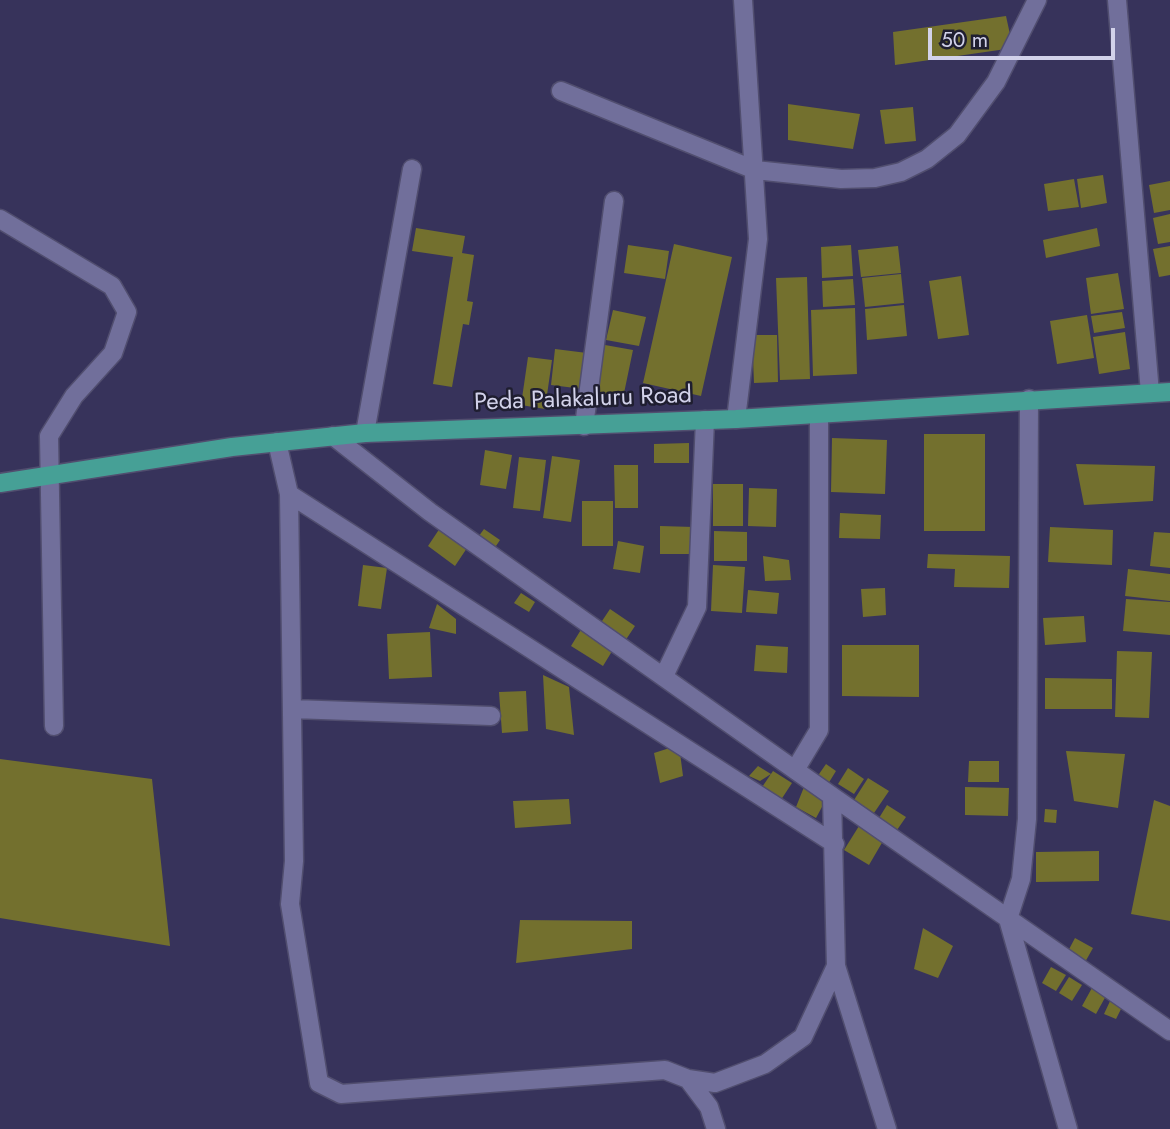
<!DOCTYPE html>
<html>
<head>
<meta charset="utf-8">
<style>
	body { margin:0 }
	#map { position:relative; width:1170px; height:1129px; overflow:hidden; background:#37335b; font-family:Jost,sans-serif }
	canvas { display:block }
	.scale { position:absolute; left:928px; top:28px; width:187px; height:32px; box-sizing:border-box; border:4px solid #d2d2ea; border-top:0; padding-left:9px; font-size:21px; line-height:24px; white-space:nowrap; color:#d2d2ea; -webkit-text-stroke:5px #1f1e30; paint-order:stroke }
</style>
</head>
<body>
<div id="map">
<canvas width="1170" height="1129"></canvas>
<div class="scale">50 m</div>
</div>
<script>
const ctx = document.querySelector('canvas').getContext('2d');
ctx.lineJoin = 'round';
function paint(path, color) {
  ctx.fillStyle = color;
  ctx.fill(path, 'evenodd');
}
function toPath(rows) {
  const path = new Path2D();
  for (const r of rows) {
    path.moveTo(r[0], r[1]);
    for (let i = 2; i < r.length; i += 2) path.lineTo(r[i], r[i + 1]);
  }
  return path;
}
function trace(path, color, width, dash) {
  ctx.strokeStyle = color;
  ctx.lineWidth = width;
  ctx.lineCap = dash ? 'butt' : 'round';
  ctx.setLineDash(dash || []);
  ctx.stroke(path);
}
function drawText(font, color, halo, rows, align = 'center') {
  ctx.font = font + ' Jost,sans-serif';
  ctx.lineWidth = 5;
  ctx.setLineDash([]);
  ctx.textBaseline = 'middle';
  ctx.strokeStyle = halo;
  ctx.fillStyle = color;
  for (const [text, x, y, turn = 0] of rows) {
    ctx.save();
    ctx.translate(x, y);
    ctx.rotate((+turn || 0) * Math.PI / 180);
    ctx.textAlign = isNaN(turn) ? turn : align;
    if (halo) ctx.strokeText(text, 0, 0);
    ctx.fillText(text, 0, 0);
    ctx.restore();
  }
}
paint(toPath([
	[1006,16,1013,48,895,65,893,32],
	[788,104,860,114,853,149,788,140],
	[913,107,916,141,885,144,880,110],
	[1103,175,1107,203,1081,208,1077,179],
	[1074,179,1079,207,1048,211,1044,184],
	[1170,181,1170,210,1154,213,1149,185],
	[1170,214,1170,242,1158,244,1153,218],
	[416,228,465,236,462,253,474,255,467,301,473,302,469,325,463,324,452,387,433,384,453,257,412,251],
	[1097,228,1100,246,1046,258,1043,240],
	[674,244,732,257,701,396,643,383],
	[628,245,669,251,665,279,624,273],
	[851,245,853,276,822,278,821,247],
	[898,246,901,273,861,277,858,250],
	[1170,246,1170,275,1159,277,1153,249],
	[1118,273,1124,309,1091,314,1086,278],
	[901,274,904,303,865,307,862,278],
	[961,276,969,335,938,339,929,281],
	[807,277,810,379,780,380,776,278],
	[853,279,855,305,823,307,822,281],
	[904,305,907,336,867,340,865,309],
	[855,308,857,374,813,376,811,310],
	[613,310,646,317,639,346,606,340],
	[1122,312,1125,328,1094,333,1091,316],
	[1087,315,1094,358,1057,364,1050,321],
	[1125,332,1130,369,1099,374,1093,337],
	[752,335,777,335,778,382,754,383],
	[605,345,633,350,623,398,596,392],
	[555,349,587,353,583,389,551,385],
	[528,357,552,360,545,409,521,405],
	[924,434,985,434,985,531,924,531],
	[832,438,887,440,885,494,831,492],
	[689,443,689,463,654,463,654,444],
	[485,450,512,455,506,489,480,485],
	[552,456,580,460,571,522,543,518],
	[519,457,546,460,540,511,513,508],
	[1076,464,1155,466,1153,501,1084,505],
	[614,465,638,465,638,508,615,508],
	[713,484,743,484,743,526,713,526],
	[749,488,777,489,776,527,748,526],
	[582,501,613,501,613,546,582,546],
	[840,513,881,515,880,539,839,538],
	[442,525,469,545,455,566,428,546],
	[660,526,694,527,694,554,660,554],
	[1050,527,1113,530,1112,565,1048,562],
	[484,529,500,540,492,552,476,540],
	[714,531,747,532,747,561,714,561],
	[1154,532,1170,533,1170,568,1150,566],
	[618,541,644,546,640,573,613,569],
	[928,554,1010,556,1009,588,954,587,955,569,927,568],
	[763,556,789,560,791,580,765,581],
	[363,565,387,568,381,609,358,606],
	[713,565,745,567,742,613,711,611],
	[1128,569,1170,574,1170,601,1125,596],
	[885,588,886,615,863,617,861,589],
	[748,590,779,593,777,614,746,612],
	[521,593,535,602,529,612,514,603],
	[1126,599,1170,602,1170,635,1123,631],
	[437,604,456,619,456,634,429,628],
	[610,609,635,626,625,641,600,624],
	[1084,616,1086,642,1045,645,1043,618],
	[582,628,614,648,603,666,571,646],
	[430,632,432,677,389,679,387,634],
	[756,645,788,647,787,673,754,671],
	[842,645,919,645,919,697,842,696],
	[1117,651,1152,652,1149,718,1115,717],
	[543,675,569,687,574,735,546,729],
	[1045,678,1112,679,1112,709,1045,709],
	[526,691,528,731,502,733,499,692],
	[679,745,683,776,660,783,654,753],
	[1066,751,1125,754,1118,808,1074,801],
	[0,759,152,779,170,946,0,918],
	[969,761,999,761,999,782,968,782],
	[826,764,836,771,828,784,817,777],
	[758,766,771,774,760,781,749,776],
	[848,768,864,779,854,794,838,784],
	[773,771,792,783,777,806,758,793],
	[868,778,889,791,874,813,854,800],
	[804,787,829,794,816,818,796,807],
	[965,787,1009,788,1008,816,965,815],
	[569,799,571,824,515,828,513,801],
	[1154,800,1170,806,1170,921,1131,914],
	[887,805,906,817,897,830,879,818],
	[1045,809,1057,810,1056,823,1044,822],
	[859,826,883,841,869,865,844,850],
	[1099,851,1099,881,1036,882,1036,852],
	[520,920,632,921,632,949,516,963],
	[923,928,953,946,938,978,914,969],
	[1075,938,1093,948,1084,964,1067,953],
	[1051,967,1066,975,1056,991,1042,983],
	[1069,977,1082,985,1072,1001,1059,993],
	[1093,986,1107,994,1096,1014,1082,1006],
	[1111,999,1123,1005,1116,1019,1104,1014]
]), '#73702e');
const minor = toPath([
	[1117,0,1150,393],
	[561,91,755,170,841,179,875,178,901,172,927,159,957,135,996,82,1037,0],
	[0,219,112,286,127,312,113,353,74,396,49,436,54,726],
	[1029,399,1027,819,1021,879,1008,919,1068,1129],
	[736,419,758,239,743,0],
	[584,426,614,201],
	[365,433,412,169],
	[333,436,430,512,829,794,1170,1031],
	[277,442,289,494,294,861,290,904,319,1083,341,1094,665,1070,688,1079,709,1107,716,1129],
	[289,494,835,844],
	[664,676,697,607,705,420],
	[293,709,491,716],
	[795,770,819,730,819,414],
	[836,966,887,1129],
	[688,1079,715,1083,765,1064,803,1037,836,966,832,796]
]);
const major = toPath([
	[0,483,232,447,365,433,736,419,1170,392]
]);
trace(minor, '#514e6f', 21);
trace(major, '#514e6f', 21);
trace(minor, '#716f9b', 18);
trace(major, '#46a096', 18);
drawText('24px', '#d2d2ea', '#1f1e30', [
	["Peda Palakaluru Road",583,400,-2]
]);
</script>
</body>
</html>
